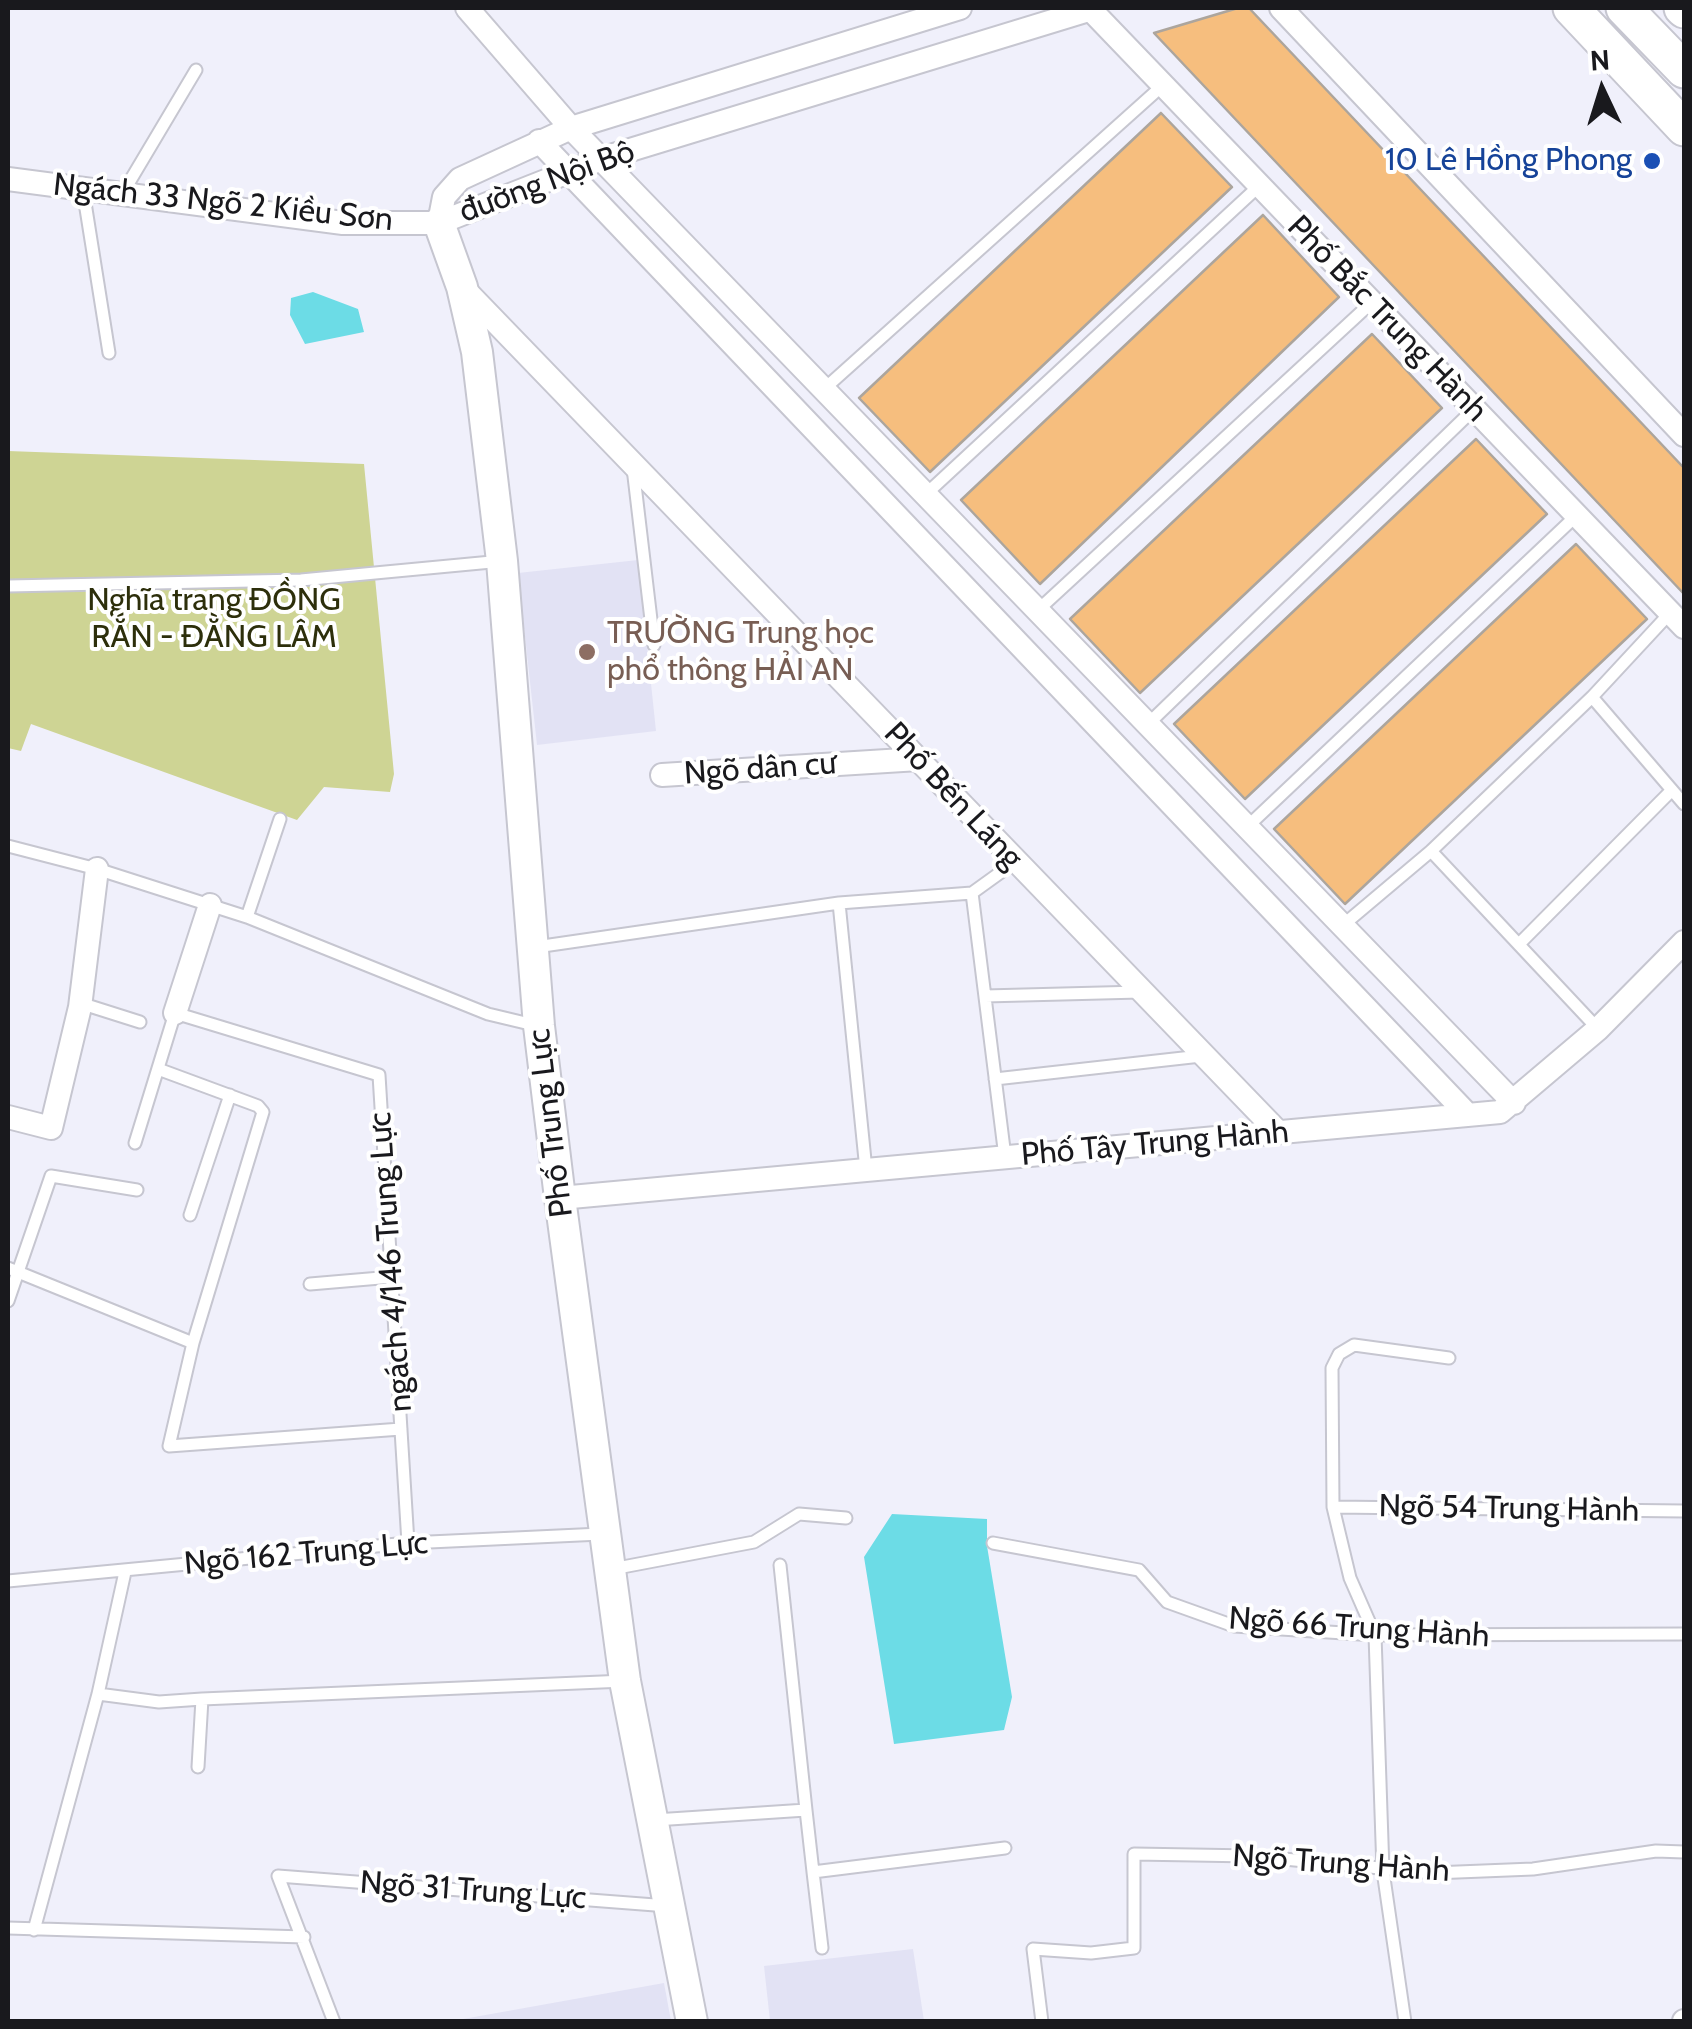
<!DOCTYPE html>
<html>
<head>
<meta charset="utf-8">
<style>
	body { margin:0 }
	#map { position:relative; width:1692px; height:2029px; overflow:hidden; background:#f0f0fb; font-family:Cabin,sans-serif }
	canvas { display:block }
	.frame { position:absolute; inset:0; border:10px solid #19191d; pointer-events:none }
	.north { position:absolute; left:1552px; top:40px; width:100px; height:100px; -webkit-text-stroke:8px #fff; paint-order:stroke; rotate:356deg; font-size:28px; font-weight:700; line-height:40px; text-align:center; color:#19191d }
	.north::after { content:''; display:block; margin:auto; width:35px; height:45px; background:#19191d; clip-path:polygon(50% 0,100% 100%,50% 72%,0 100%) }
</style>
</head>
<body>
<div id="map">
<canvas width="1692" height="2029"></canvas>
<div class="frame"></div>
<div class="north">N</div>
</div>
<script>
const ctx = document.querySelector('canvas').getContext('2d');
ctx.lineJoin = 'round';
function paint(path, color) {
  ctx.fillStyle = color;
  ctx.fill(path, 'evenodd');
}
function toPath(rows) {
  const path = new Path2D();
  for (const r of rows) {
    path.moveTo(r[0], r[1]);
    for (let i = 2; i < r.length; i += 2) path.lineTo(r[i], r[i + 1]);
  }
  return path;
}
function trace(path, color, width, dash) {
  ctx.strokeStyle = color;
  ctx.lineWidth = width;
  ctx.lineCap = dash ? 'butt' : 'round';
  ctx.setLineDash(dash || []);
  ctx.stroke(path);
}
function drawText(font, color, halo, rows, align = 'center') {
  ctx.font = font + ' Cabin,sans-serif';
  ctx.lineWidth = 8;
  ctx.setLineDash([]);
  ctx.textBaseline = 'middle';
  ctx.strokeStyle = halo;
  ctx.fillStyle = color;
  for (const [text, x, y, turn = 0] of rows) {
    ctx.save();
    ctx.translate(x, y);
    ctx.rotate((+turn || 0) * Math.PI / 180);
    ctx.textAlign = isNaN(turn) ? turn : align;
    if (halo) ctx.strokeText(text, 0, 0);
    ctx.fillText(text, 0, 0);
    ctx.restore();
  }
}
paint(toPath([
	[638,560,656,731,537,745,518,573],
	[913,1949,924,2021,770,2021,764,1966],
	[664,1983,671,2021,452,2021]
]), '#e2e2f4');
paint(toPath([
	[8,451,364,464,394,774,390,792,324,787,297,820,31,724,21,751,8,748]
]), '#ced494');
paint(toPath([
	[313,292,358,309,364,332,305,344,290,315,291,298],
	[892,1514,987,1519,987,1546,1012,1697,1004,1730,894,1744,864,1557]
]), '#6cdce6');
const building = toPath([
	[1238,8,1249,8,1684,468,1684,594,1154,33,1238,8],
	[1161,113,1232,187,930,472,859,398,1161,113],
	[1263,215,1339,297,1040,584,961,500,1263,215],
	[1372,334,1442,408,1140,693,1070,619,1372,334],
	[1476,439,1547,514,1245,799,1174,724,1476,439],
	[1576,544,1647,619,1345,904,1274,829,1576,544]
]);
paint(building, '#f6be7e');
trace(building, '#aca59d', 2.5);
const lane = toPath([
	[83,190,109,353],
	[121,196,196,70],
	[823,390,1162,86],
	[633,468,654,645],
	[925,495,1259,186],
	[8,586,301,580,502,561],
	[1037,611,1371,303],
	[1592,697,1684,804],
	[1147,725,1474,409],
	[1247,827,1577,515],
	[8,846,97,869,247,917,488,1014,534,1025],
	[1431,851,1598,1029],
	[972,893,1005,1157],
	[247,917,280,819],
	[1342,926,1431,851,1592,697,1670,613],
	[1520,943,1672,790],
	[536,947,839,903],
	[985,996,1140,992],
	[80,1003,140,1022],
	[158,1069,258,1106,263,1112,193,1343,169,1446,401,1429],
	[995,1079,1201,1056],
	[135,1143,175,1013,379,1075,408,1543],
	[866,1170,839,903,972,893,1015,862],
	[190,1215,230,1095],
	[8,1268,193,1343],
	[310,1284,392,1277],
	[8,1301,51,1176,137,1190],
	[1333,1507,1684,1511],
	[993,1543,1139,1570,1167,1602,1234,1626,1375,1635,1684,1634],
	[612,1569,754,1542,799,1514,846,1518],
	[8,1581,408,1543,601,1534],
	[98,1694,159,1702,202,1699],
	[198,1767,202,1699,625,1681],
	[806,1810,813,1872,1005,1848],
	[655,1820,806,1810,780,1565],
	[813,1872,822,1948],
	[8,1928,304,1937],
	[34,1930,98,1694,125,1572],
	[334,2022,278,1876,668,1906],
	[1042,2022,1033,1949,1091,1953,1134,1948,1134,1854,1252,1856,1433,1873,1533,1869,1656,1851,1684,1852],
	[1405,2022,1383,1871,1375,1635,1350,1578,1333,1507,1332,1368,1339,1354,1354,1345,1449,1358]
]);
const street = toPath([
	[467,8,571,128,1514,1103],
	[1281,8,1684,435],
	[1090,9,1684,627],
	[539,141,1468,1115],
	[8,179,343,223,439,223,604,158,1095,8],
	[439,223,444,197,460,179,571,128,960,8],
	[462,287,1278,1132],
	[662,775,919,759],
	[175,1013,210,905],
	[8,1117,51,1128,80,1007,97,869],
	[560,1198,1500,1112,1598,1029,1684,942],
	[1684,2022,1684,2021]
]);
const secondary = toPath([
	[439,223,462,287,477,352,502,561,539,1026,560,1198,625,1681,692,2022]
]);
const primary = toPath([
	[1571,8,1684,128],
	[1624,8,1684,70],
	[1682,8,1684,10]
]);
trace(lane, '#c6c6d0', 15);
trace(street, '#c6c6d0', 26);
trace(secondary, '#c6c6d0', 34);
trace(primary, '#c6c6d0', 39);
trace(lane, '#fff', 11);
trace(street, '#fff', 22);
trace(secondary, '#fff', 30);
trace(primary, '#fff', 35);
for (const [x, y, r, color] of [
	[1652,161,10,"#1a4fb4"],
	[587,652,10,"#8d6e63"]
]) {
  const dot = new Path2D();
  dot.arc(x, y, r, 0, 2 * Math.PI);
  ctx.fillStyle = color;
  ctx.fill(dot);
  trace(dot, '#fff', 4);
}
drawText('32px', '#164399', '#fff', [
	["10 Lê Hồng Phong",1632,161]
], 'right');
drawText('32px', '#19191d', '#fff', [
	["đường Nội Bộ",547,182,-20],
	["Ngách 33 Ngõ 2 Kiều Sơn",223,203,6],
	["Phố Bắc Trung Hành",1387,319,46],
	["Ngõ dân cư",760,769,-4],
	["Phố Bến Láng",953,796,47],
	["Phố Trung Lực",551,1123,-97],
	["Phố Tây Trung Hành",1155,1144,-5],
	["ngách 4/146 Trung Lực",391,1262,-94],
	["Ngõ 54 Trung Hành",1509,1509,1],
	["Ngõ 162 Trung Lực",306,1554,-5],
	["Ngõ 66 Trung Hành",1359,1628,4],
	["Ngõ Trung Hành",1341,1864,4],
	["Ngõ 31 Trung Lực",473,1891,4]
]);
drawText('32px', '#2d2f0b', '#fff', [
	["Nghĩa trang ĐỒNG",214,601],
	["RẮN - ĐẰNG LÂM",214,638]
]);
drawText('32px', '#785e54', '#fff', [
	["TRƯỜNG Trung học",607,634],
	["phổ thông HẢI AN",607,671]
], 'left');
</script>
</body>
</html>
